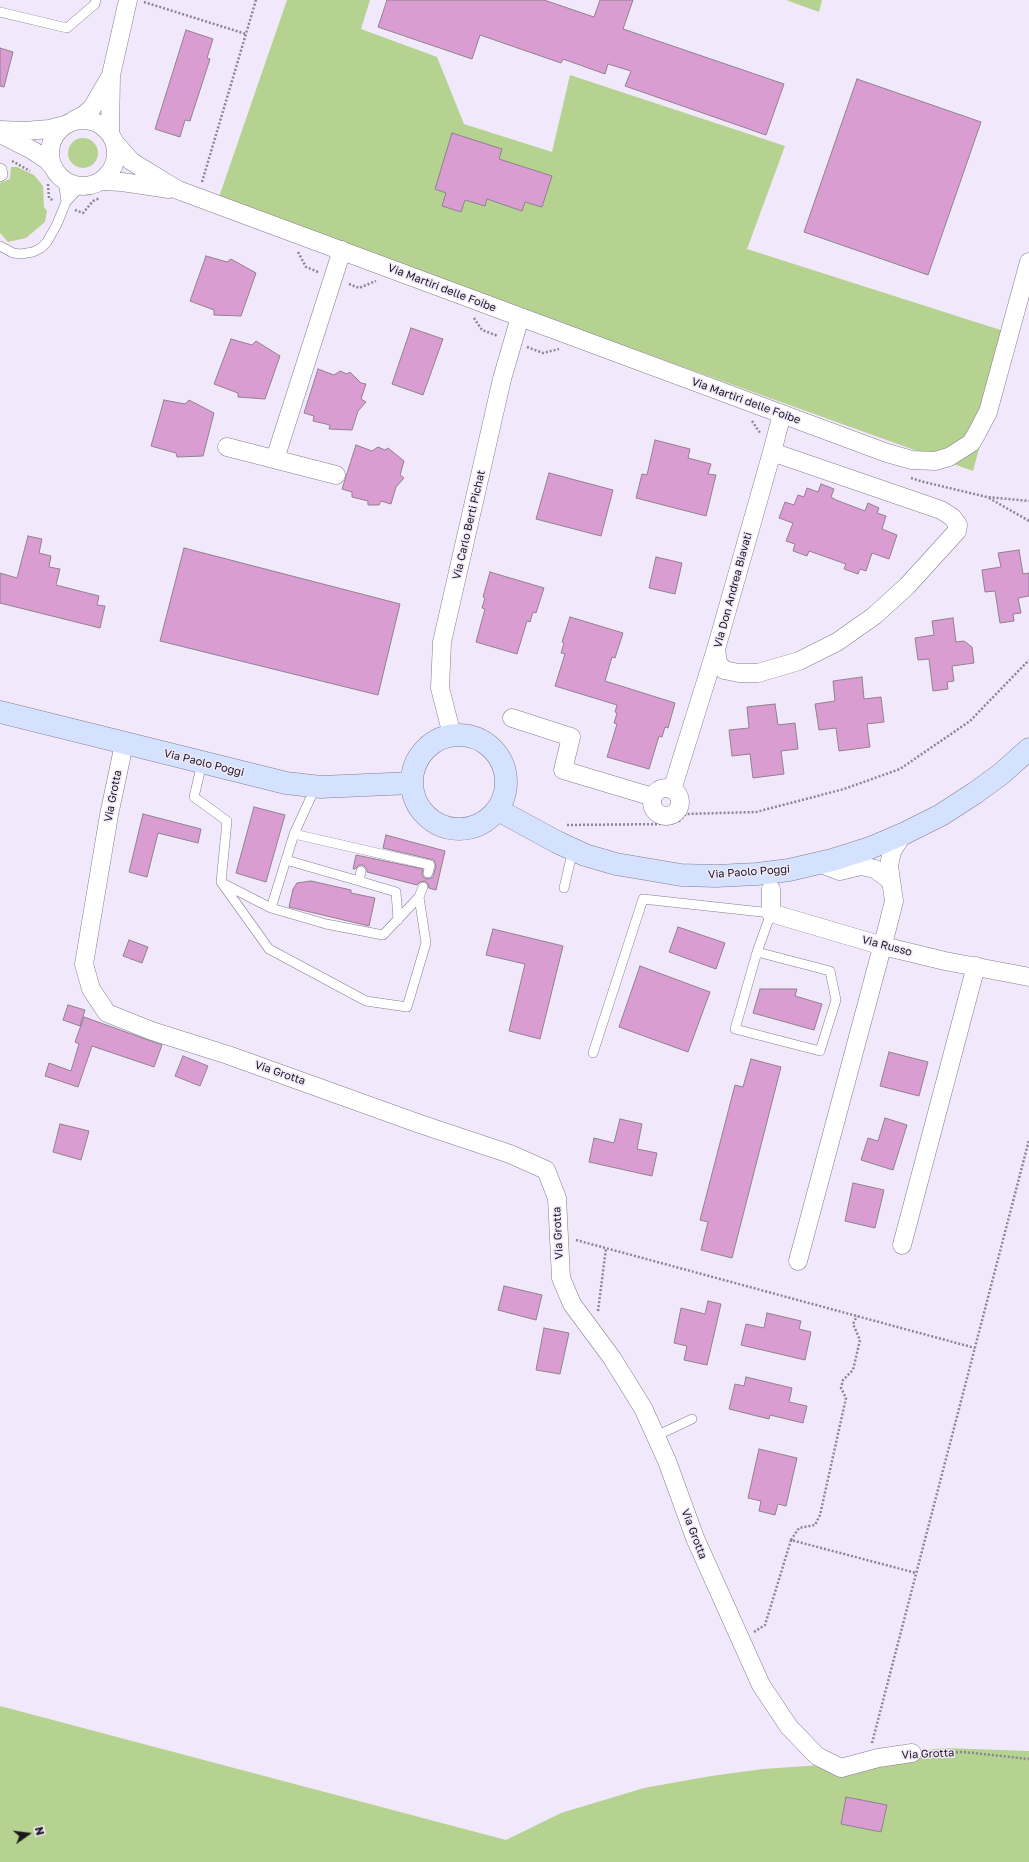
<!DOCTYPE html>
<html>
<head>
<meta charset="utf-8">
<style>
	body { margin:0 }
	#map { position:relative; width:1029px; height:1862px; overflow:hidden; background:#f1e8fb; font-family:"Golos Text",sans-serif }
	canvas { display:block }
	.north { position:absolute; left:8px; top:1814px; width:40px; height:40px; -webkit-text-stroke:3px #f1e8fb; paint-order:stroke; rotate:76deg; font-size:11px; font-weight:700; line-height:16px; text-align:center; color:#1b181e }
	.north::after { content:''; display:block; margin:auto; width:14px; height:18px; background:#1b181e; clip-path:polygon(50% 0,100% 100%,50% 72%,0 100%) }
</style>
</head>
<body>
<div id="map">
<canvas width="1029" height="1862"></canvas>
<div class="north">N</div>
</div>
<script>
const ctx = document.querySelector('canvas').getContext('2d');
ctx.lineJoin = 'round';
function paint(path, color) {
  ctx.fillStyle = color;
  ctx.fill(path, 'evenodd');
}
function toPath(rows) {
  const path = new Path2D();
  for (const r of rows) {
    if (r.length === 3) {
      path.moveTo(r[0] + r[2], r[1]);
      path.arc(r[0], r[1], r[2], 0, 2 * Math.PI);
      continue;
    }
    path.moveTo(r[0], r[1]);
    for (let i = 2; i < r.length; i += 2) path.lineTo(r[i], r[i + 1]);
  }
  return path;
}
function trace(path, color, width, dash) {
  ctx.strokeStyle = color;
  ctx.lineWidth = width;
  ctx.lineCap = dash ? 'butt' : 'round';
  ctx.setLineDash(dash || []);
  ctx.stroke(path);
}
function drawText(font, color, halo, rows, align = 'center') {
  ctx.font = font + ' "Golos Text",sans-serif';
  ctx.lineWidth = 3;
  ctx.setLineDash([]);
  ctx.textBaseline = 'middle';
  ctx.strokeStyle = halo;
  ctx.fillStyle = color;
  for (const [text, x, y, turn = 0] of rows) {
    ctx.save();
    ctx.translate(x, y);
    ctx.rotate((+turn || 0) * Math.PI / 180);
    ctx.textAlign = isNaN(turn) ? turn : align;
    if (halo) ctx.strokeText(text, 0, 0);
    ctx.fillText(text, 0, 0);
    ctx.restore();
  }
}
paint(toPath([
	[287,0,370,0,361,29,437,57,464,124,552,152,570,75,785,146,747,249,1010,333,973,471,218,200],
	[786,0,822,0,819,12],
	[83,153,15],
	[11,167,17,167,34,175,43,186,44,207,47,211,45,222,26,238,8,242,0,233,0,183,10,179],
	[0,1706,506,1840,561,1813,644,1788,711,1776,763,1769,822,1765,883,1755,945,1748,1029,1751,1029,1862,0,1862]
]), '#b5d290');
const building = toPath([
	[387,0,544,0,594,17,600,0,633,0,623,29,784,84,766,135,625,86,631,71,608,64,605,74,563,59,561,63,480,35,472,59,378,27,387,0],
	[186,30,213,39,207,58,210,59,190,121,185,120,180,137,155,129,186,30],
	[0,48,13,52,4,87,0,86,0,48],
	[857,79,981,122,928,275,804,232,857,79],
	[452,133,502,149,499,159,552,176,542,207,525,202,522,211,487,199,485,206,465,200,461,212,442,206,446,193,435,189,452,133],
	[206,256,227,262,231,259,256,273,241,316,214,315,214,310,190,301,206,256],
	[411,328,443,339,423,395,392,384,411,328],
	[231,339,252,345,256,341,280,356,265,399,238,397,238,393,214,384,231,339],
	[318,369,334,375,340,371,347,374,350,372,361,383,366,384,361,399,366,402,358,411,352,430,329,429,330,425,313,421,314,416,304,413,318,369],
	[164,400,185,404,189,400,214,413,203,456,177,457,176,453,151,446,164,400],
	[655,440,690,449,688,458,711,464,708,474,716,475,706,516,636,498,642,474,647,475,655,440],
	[356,445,372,451,378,447,385,450,388,448,404,461,400,475,404,478,396,487,391,504,381,501,379,505,368,505,368,501,352,497,352,492,342,489,356,445],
	[549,473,613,490,601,536,536,519,549,473],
	[821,484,834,489,831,497,836,500,865,511,868,503,879,508,877,513,886,516,882,529,897,535,889,559,872,553,866,571,860,569,858,574,844,569,846,564,809,551,807,556,793,551,795,544,786,541,793,523,779,518,785,502,794,505,798,495,804,497,807,488,818,492,821,484],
	[28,536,42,539,39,553,51,556,49,567,60,569,56,585,99,596,97,605,105,606,100,628,0,603,0,573,17,578,28,536],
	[184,548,400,604,378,695,160,641,184,548],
	[1019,550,1023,574,1029,573,1029,596,1018,598,1021,613,1013,614,1014,621,1000,623,995,591,985,592,982,570,1001,567,998,553,1019,550],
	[656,557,682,563,675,594,649,588,656,557],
	[490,572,544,588,536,613,533,612,530,622,527,621,517,654,476,642,485,609,482,608,485,598,483,597,490,572],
	[570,617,623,633,615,658,612,657,605,681,675,703,668,728,665,727,662,737,659,736,649,769,607,757,617,724,614,723,617,713,615,712,617,705,555,686,565,654,561,653,564,643,562,642,570,617],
	[953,618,956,642,964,641,972,647,974,663,952,666,954,681,947,682,948,689,933,691,929,659,918,660,915,638,934,635,932,621,953,618],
	[862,677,864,699,881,697,884,722,867,724,870,747,839,751,836,728,819,730,815,704,835,701,833,681,862,677],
	[775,704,778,725,795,723,798,749,781,751,784,774,753,778,750,754,732,756,729,730,749,728,747,707,775,704],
	[254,807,285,815,266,882,236,873,254,807],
	[143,814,201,829,198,843,158,833,147,877,129,872,143,814],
	[386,835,445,851,436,890,429,888,428,884,425,881,420,882,417,885,367,872,367,869,363,865,359,865,355,869,353,869,356,855,423,869,422,874,424,878,429,879,433,877,436,866,434,860,383,848,386,835],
	[311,881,351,890,351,893,375,898,369,926,289,907,293,889,297,883,311,881],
	[678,927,725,943,716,969,669,952,678,927],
	[493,929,563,946,540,1039,509,1031,525,964,486,955,493,929],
	[129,940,148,947,142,963,123,956,129,940],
	[640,966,710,992,688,1052,619,1027,640,966],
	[760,989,797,989,795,996,822,1004,814,1030,753,1013,760,989],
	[68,1005,85,1010,80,1026,63,1020,68,1005],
	[84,1017,162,1045,154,1067,92,1046,78,1087,45,1076,49,1063,71,1071,79,1044,75,1042,84,1017],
	[889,1052,928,1062,919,1096,880,1086,889,1052],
	[183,1056,208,1066,200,1086,175,1076,183,1056],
	[751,1059,781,1067,732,1258,701,1250,708,1222,700,1220,735,1085,743,1087,751,1059],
	[885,1118,907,1125,893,1170,861,1160,868,1138,878,1141,885,1118],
	[620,1119,642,1124,637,1149,657,1153,652,1176,589,1162,594,1138,614,1143,620,1119],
	[60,1124,89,1131,81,1160,53,1152,60,1124],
	[853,1183,884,1190,875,1228,845,1221,853,1183],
	[504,1286,542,1295,536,1320,498,1310,504,1286],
	[708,1301,721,1304,707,1365,684,1360,687,1346,674,1343,681,1308,705,1314,708,1301],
	[767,1313,801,1321,799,1329,811,1332,805,1360,741,1345,746,1324,764,1328,767,1313],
	[544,1328,569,1333,560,1374,536,1370,544,1328],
	[746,1377,792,1388,789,1402,807,1406,803,1423,770,1415,769,1419,729,1409,735,1384,744,1386,746,1377],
	[759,1449,797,1458,786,1506,778,1504,775,1515,759,1511,761,1501,748,1498,759,1449],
	[846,1797,887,1805,881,1832,841,1824,846,1797]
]);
paint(building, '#d99dd2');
trace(building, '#91818e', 1);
const service = toPath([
	[0,12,67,28,95,4,96,0],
	[0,168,2,169,3,175,0,177],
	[63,179,66,202,81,186],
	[0,246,13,253,21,254,33,252,41,248,47,242,57,224,66,202],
	[202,763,194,797,227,821,221,882,269,949,366,1001,407,1007,426,943,419,897,423,887],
	[316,786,294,834,430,865,428,873],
	[286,860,359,881],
	[361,871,359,881,396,892,398,920],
	[224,884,271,908,294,834],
	[564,888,573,849],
	[271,908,326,924,383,935,419,897],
	[593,1053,643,899,771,913,757,952,735,1029,820,1051,836,1000,830,971,757,952],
	[656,1436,692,1419]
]);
const minor = toPath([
	[83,153,33],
	[74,120,84,115,92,108,110,77],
	[0,130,25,131,49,129,65,125],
	[110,132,111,75,128,0],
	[0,134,32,150,47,160,54,168],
	[116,144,131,161,142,168,178,190,887,453,912,460,935,461,949,457,971,443,977,433,988,412,1029,262],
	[101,181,122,182,169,189],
	[227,447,336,475],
	[772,452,941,510,952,517,958,525,957,531,907,586,874,616,837,642,799,661,758,673,739,673,724,670,718,663,716,649,772,452,782,414],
	[275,459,342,250],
	[512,718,571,737,563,770,653,797],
	[452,735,440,688,442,642,502,379,520,317],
	[124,744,109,815,84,964,91,989,107,1013,152,1031,228,1055,420,1124,510,1154,546,1170,557,1198,561,1278,572,1304,612,1358,643,1408,667,1461,695,1538,761,1685,789,1727,817,1756,841,1768,878,1758,912,1753],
	[666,802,14],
	[672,790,716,649],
	[819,863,840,871,861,866,875,869,891,881],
	[771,889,771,913,883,946,945,961,1029,977],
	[902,1245,976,966],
	[798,1261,888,925,894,901,889,866,892,851,903,834]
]);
const secondary = toPath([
	[0,712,286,783,321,787,412,783],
	[459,782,47],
	[498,810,557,842,585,855,616,864,681,875,716,876,757,874,789,870,832,860,870,848,905,833,941,815,975,793,1001,774,1029,749]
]);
trace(service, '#857d8e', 10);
trace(minor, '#857d8e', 19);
trace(secondary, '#857d8e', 23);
trace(toPath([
	[144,2,246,34],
	[12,161,30,171],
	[202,182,256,0],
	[48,184,49,198,54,201],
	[75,210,83,213,93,201,100,198],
	[298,252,306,267,318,272],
	[349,284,359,288,376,281],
	[474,318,482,330,498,336],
	[527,347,543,353,559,349],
	[752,421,760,433],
	[911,478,924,482,987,497,1029,501],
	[989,498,1029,521],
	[567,825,670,824,679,821,686,814,756,812,844,789,900,769,970,721,1029,660],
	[576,1240,975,1348],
	[598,1311,606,1248],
	[791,1540,799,1528,815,1525,820,1515,846,1398,841,1388,843,1380,853,1370,860,1340,853,1324,857,1316],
	[754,1632,765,1625,791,1540,916,1573],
	[872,1743,1029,1140],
	[928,1753,964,1752,1029,1759]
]), '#8c8693', 2.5, [2, 2]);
trace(service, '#fff', 9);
trace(minor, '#fff', 18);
trace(secondary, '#d4e1ff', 22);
drawText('11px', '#1b181e', '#f1e8fb', [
	["Via Martiri delle Foibe",442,288,21],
	["Via Martiri delle Foibe",746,401,20],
	["Via Carlo Berti Pichat",469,525,-77],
	["Via Don Andrea Biavati",733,590,-75],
	["Via Paolo Poggi",204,763,14],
	["Via Grotta",113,796,-79],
	["Via Paolo Poggi",749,872,-4],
	["Via Russo",887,946,15],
	["Via Grotta",280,1073,19],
	["Via Grotta",558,1233,-93],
	["Via Grotta",694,1534,69],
	["Via Grotta",928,1754,-3]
]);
</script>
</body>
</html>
